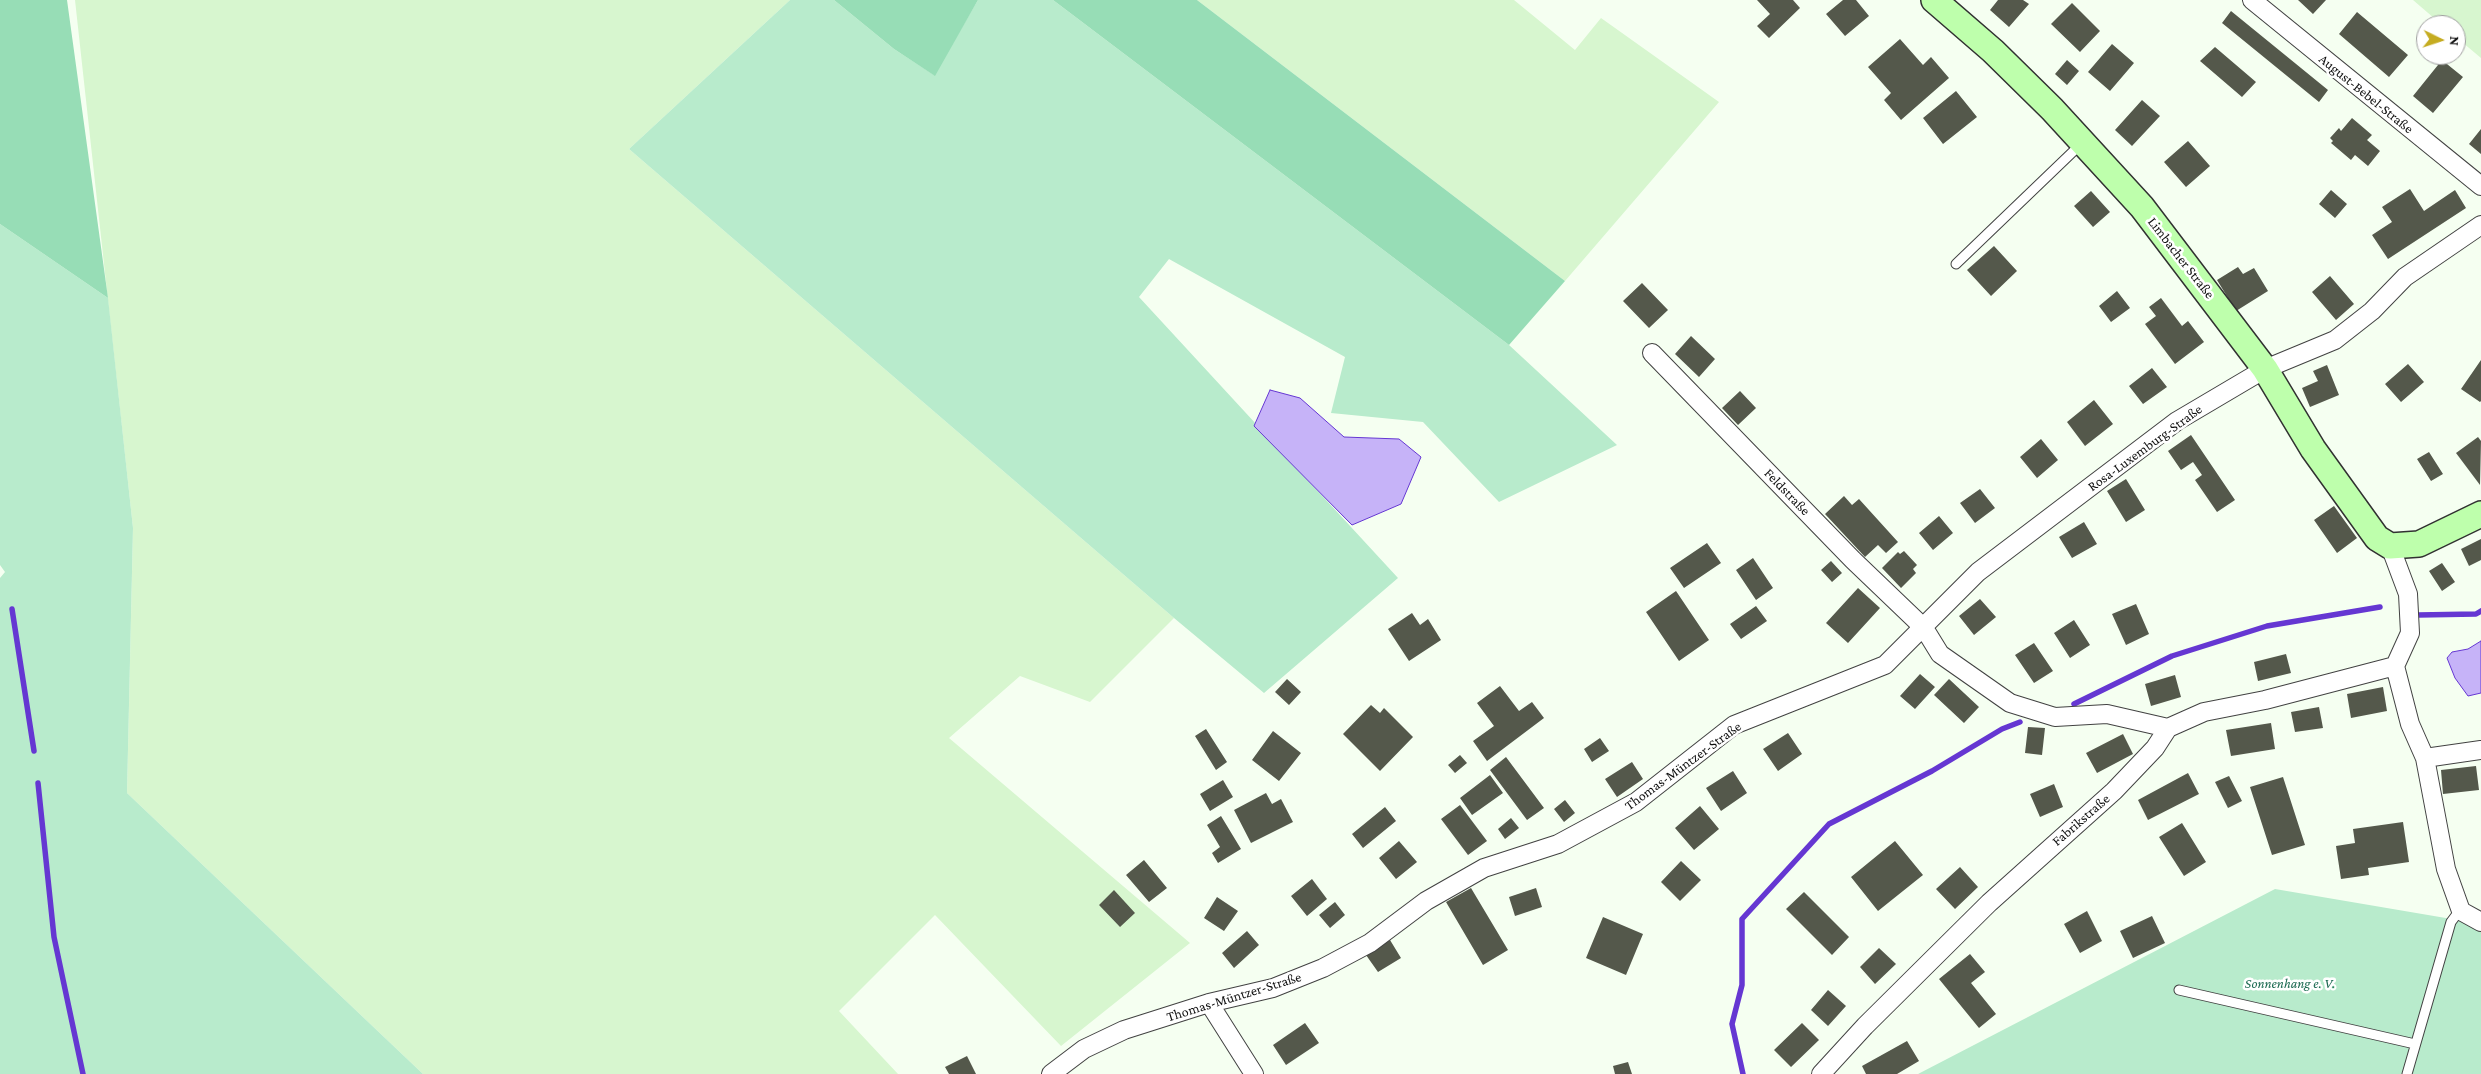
<!DOCTYPE html>
<html>
<head>
<meta charset="utf-8">
<style>
	body { margin:0 }
	#map { position:relative; width:2481px; height:1074px; overflow:hidden; background:#f5fff1; font-family:"Crimson Pro",serif }
	canvas { display:block }
	.north { position:absolute; left:2416px; top:15px; width:50px; height:50px; box-sizing:border-box; background:#fff; border:1px solid #9f9f9f; border-radius:50%; rotate:94deg; font-size:14px; font-weight:700; line-height:20px; text-align:center; color:#0f0f0f }
	.north::after { content:''; display:block; margin:auto; width:18px; height:22px; background:#c5ac21; clip-path:polygon(50% 0,100% 100%,50% 72%,0 100%) }
</style>
</head>
<body>
<div id="map">
<canvas width="2481" height="1074"></canvas>
<div class="north">N</div>
</div>
<script>
const ctx = document.querySelector('canvas').getContext('2d');
ctx.lineJoin = 'round';
function paint(path, color) {
  ctx.fillStyle = color;
  ctx.fill(path, 'evenodd');
}
function toPath(rows) {
  const path = new Path2D();
  for (const r of rows) {
    path.moveTo(r[0], r[1]);
    for (let i = 2; i < r.length; i += 2) path.lineTo(r[i], r[i + 1]);
  }
  return path;
}
function trace(path, color, width, dash) {
  ctx.strokeStyle = color;
  ctx.lineWidth = width;
  ctx.lineCap = dash ? 'butt' : 'round';
  ctx.setLineDash(dash || []);
  ctx.stroke(path);
}
function drawText(font, color, halo, rows, align = 'center') {
  ctx.font = font + ' "Crimson Pro",serif';
  ctx.lineWidth = 5;
  ctx.setLineDash([]);
  ctx.textBaseline = 'middle';
  ctx.strokeStyle = halo;
  ctx.fillStyle = color;
  for (const [text, x, y, turn = 0] of rows) {
    ctx.save();
    ctx.translate(x, y);
    ctx.rotate((+turn || 0) * Math.PI / 180);
    ctx.textAlign = isNaN(turn) ? turn : align;
    if (halo) ctx.strokeText(text, 0, 0);
    ctx.fillText(text, 0, 0);
    ctx.restore();
  }
}
paint(toPath([
	[75,0,790,0,629,149,1174,618,1090,702,1020,676,949,738,1190,943,1061,1046,935,915,839,1011,898,1074,423,1074,127,793,133,528],
	[1197,0,1514,0,1575,50,1601,18,1719,102,1565,281],
	[2413,0,2481,0,2481,58,2456,37,2456,25,2442,25]
]), '#d7f6cf');
paint(toPath([
	[790,0,834,0,894,49,934,75,978,0,1053,0,1509,345,1617,445,1499,502,1423,422,1331,413,1345,357,1169,259,1139,297,1398,578,1264,693,1174,618,629,149],
	[0,224,108,298,133,528,127,793,423,1074,0,1074,0,578,5,572,0,565],
	[2275,889,2481,924,2481,1074,1918,1074]
]), '#b8ebcc');
paint(toPath([
	[0,0,67,0,108,298,0,224],
	[834,0,978,0,935,76,894,49],
	[1053,0,1197,0,1565,281,1509,345]
]), '#97ddb6');
const water = toPath([
	[1270,390,1300,398,1344,437,1399,439,1421,457,1401,504,1352,525,1254,426,1270,390],
	[2481,641,2481,693,2468,696,2455,678,2447,658,2452,652,2468,649,2481,641]
]);
paint(water, '#c6b3f8');
trace(water, '#6537d2', 1);
trace(toPath([
	[12,609,34,751],
	[2418,615,2476,614,2481,611],
	[2074,704,2172,656,2267,626,2380,607],
	[38,783,54,937,83,1074],
	[1743,1074,1732,1024,1742,985,1742,919,1829,824,1932,771,2002,729,2020,722]
]), '#6537d2', 5.5);
paint(toPath([
	[1757,0,1793,0,1800,8,1769,38,1757,26,1770,14],
	[1843,0,1856,0,1869,16,1845,36,1826,14],
	[1998,0,2023,0,2029,4,2009,27,1990,10],
	[2298,0,2326,0,2313,14],
	[2072,3,2100,31,2080,52,2051,24],
	[2231,11,2328,90,2319,102,2222,23],
	[2357,12,2408,55,2389,77,2339,34],
	[1900,39,1923,65,1931,57,1949,78,1901,120,1884,100,1891,93,1868,67],
	[2112,44,2134,63,2110,91,2088,72],
	[2215,47,2256,82,2242,97,2200,61],
	[2067,60,2079,71,2067,85,2055,74],
	[2442,60,2463,77,2433,113,2413,96],
	[1956,91,1977,117,1943,144,1923,118],
	[2142,100,2160,116,2132,146,2115,130],
	[2352,118,2372,135,2367,140,2380,151,2368,166,2355,155,2351,160,2331,143,2333,141,2330,138,2339,128,2341,131],
	[2481,129,2481,154,2469,144],
	[2188,141,2210,166,2186,187,2164,162],
	[2410,189,2424,211,2455,190,2466,208,2388,259,2372,235,2392,222,2382,207],
	[2331,190,2347,204,2335,218,2319,204],
	[2091,191,2110,212,2093,227,2074,206],
	[1994,246,2017,271,1991,296,1967,270],
	[2238,267,2243,274,2254,268,2268,291,2236,311,2217,280],
	[2330,276,2354,304,2336,320,2312,292],
	[1642,283,1668,310,1649,328,1623,301],
	[2117,291,2130,308,2111,322,2099,306],
	[2161,298,2182,326,2188,321,2204,342,2175,364,2145,324,2156,316,2149,307],
	[1691,336,1715,359,1699,377,1675,354],
	[2481,360,2481,401,2480,402,2461,389],
	[2408,364,2424,382,2401,402,2385,384],
	[2327,365,2339,395,2310,407,2302,388,2318,381,2313,371],
	[2152,368,2167,387,2143,404,2129,386],
	[1740,391,1756,408,1738,425,1722,408],
	[2094,400,2113,424,2085,446,2067,422],
	[2191,435,2235,500,2217,512,2195,480,2202,475,2193,462,2181,470,2168,451],
	[2478,437,2481,441,2480,485,2456,453],
	[2041,439,2058,460,2037,478,2020,457],
	[2429,452,2443,474,2431,481,2417,459],
	[2126,479,2145,510,2126,522,2107,491],
	[1980,489,1995,508,1975,523,1960,503],
	[1844,496,1852,505,1859,499,1898,542,1886,553,1878,545,1865,557,1825,514],
	[2334,506,2357,538,2337,553,2314,520],
	[1939,516,1953,533,1933,550,1919,533],
	[2084,522,2097,544,2072,558,2059,537],
	[2481,539,2481,560,2469,566,2461,549],
	[1707,543,1721,563,1684,588,1670,568],
	[1904,551,1917,565,1913,569,1916,573,1901,588,1882,568,1898,552,1900,554],
	[1753,558,1773,588,1756,600,1736,570],
	[1831,561,1842,573,1832,582,1821,570],
	[2442,563,2455,582,2442,591,2429,571],
	[1858,588,1880,608,1848,643,1826,623],
	[1676,591,1709,640,1679,661,1646,612],
	[1980,599,1996,617,1974,635,1959,616],
	[2136,604,2149,634,2126,645,2112,614],
	[1756,606,1767,621,1741,639,1730,624],
	[1412,613,1420,625,1428,619,1441,640,1409,661,1388,629],
	[2074,620,2090,645,2070,658,2054,633],
	[2034,643,2053,671,2034,683,2015,655],
	[2286,654,2291,673,2258,681,2254,662],
	[1920,674,1935,687,1915,709,1900,696],
	[2175,675,2181,697,2151,706,2145,684],
	[1287,679,1301,692,1289,705,1275,692],
	[1949,679,1979,707,1964,723,1934,695],
	[1500,686,1519,711,1532,702,1544,718,1487,761,1473,741,1494,726,1477,703],
	[2383,687,2387,711,2351,718,2347,694],
	[1371,705,1380,713,1384,708,1413,737,1380,771,1343,734],
	[2319,707,2323,728,2295,732,2291,712],
	[2271,723,2275,749,2231,756,2226,730],
	[2028,727,2045,728,2042,755,2025,753],
	[1206,729,1227,762,1216,770,1195,736],
	[1273,731,1301,753,1279,781,1252,760],
	[1788,733,1802,754,1778,771,1763,749],
	[2123,734,2133,754,2097,773,2086,753],
	[1600,738,1609,751,1592,762,1584,749],
	[1460,755,1467,763,1455,773,1448,765],
	[1506,757,1544,808,1527,820,1490,770],
	[1632,762,1643,779,1617,797,1605,779],
	[2476,766,2479,790,2443,794,2441,770],
	[1733,771,1747,793,1721,811,1706,788],
	[2188,773,2199,794,2148,820,2138,800],
	[1490,775,1503,793,1472,815,1460,798],
	[2229,776,2242,801,2228,808,2215,782],
	[2283,777,2305,845,2272,855,2250,787],
	[1223,780,1233,797,1210,811,1200,794],
	[2054,784,2063,807,2040,817,2030,794],
	[1266,793,1272,804,1281,799,1293,822,1251,843,1234,810],
	[1565,800,1575,813,1564,822,1554,809],
	[1460,805,1487,841,1468,855,1441,819],
	[1700,806,1719,829,1694,850,1675,828],
	[1385,807,1396,821,1363,848,1352,834],
	[1221,816,1241,849,1218,863,1212,853,1220,847,1207,825],
	[1511,818,1519,828,1505,839,1498,829],
	[2403,822,2409,862,2368,868,2369,875,2341,879,2336,846,2355,843,2353,829],
	[2182,823,2206,862,2184,876,2159,837],
	[1399,841,1417,862,1396,879,1379,858],
	[1895,841,1923,875,1878,911,1851,877],
	[1144,860,1167,888,1149,902,1126,875],
	[1681,861,1701,880,1680,901,1661,882],
	[1960,867,1978,887,1955,909,1936,889],
	[1312,879,1327,899,1307,916,1291,896],
	[1471,888,1508,950,1483,965,1446,902],
	[1536,888,1542,907,1515,916,1509,897],
	[1114,890,1135,913,1120,927,1099,905],
	[1804,892,1849,937,1832,955,1786,909],
	[1217,897,1238,911,1224,931,1204,918],
	[1335,902,1345,915,1330,928,1319,915],
	[2087,911,2102,941,2080,953,2064,924],
	[2152,916,2165,943,2133,958,2120,931],
	[1603,917,1643,934,1626,975,1586,958],
	[1247,931,1259,945,1234,968,1222,953],
	[1390,940,1401,958,1378,972,1366,955],
	[1879,948,1896,964,1875,984,1860,967],
	[1970,954,1985,972,1971,983,1996,1014,1979,1028,1939,979],
	[1828,990,1846,1006,1828,1026,1811,1010],
	[1305,1023,1319,1043,1286,1065,1273,1045],
	[1802,1023,1819,1040,1791,1067,1774,1050],
	[1907,1041,1919,1061,1897,1074,1866,1074,1862,1066],
	[967,1056,976,1074,949,1074,945,1067],
	[1628,1062,1632,1074,1615,1074,1613,1066]
]), '#54584b');
const lane = toPath([
	[1956,264,2082,143],
	[2179,990,2415,1044],
	[2407,1074,2451,922,2460,910]
]);
const street = toPath([
	[2252,0,2481,186],
	[1652,353,1853,560,1924,628,1940,654,2010,703,2055,717,2107,714,2168,728],
	[2390,546,2408,594,2410,633,2395,666,2410,724,2425,758,2446,869,2461,911,2481,922],
	[2425,758,2481,750],
	[1209,1003,1254,1074],
	[1051,1074,1084,1049,1124,1030,1209,1003,1273,988,1323,968,1370,943,1426,901,1484,868,1558,844,1636,802,1734,725,1885,665,1978,572,2177,421,2265,369,2335,340,2372,311,2405,277,2481,225],
	[1821,1074,1865,1026,1989,903,2114,791,2155,748,2168,728,2204,712,2265,700,2395,666]
]);
const secondary = toPath([
	[1934,0,1993,51,2052,109,2142,207,2265,369,2313,449,2377,538,2390,546,2419,544,2481,514]
]);
trace(lane, '#424242', 11);
trace(street, '#424242', 20);
trace(secondary, '#313131', 28);
trace(lane, '#fff', 9);
trace(street, '#fff', 18);
trace(secondary, '#beffac', 25);
drawText('14px', '#0f0f0f', '#fff', [
	["August-Bebel-Straße",2366,94,39],
	["Limbacher Straße",2181,258,52],
	["Rosa-Luxemburg-Straße",2145,448,-36],
	["Feldstraße",1787,492,46],
	["Thomas-Müntzer-Straße",1683,766,-36],
	["Fabrikstraße",2081,820,-41],
	["Thomas-Müntzer-Straße",1234,997,-17]
]);
drawText('italic 14px', '#1c6a51', '#fff', [
	["Sonnenhang e. V.",2290,984]
]);
</script>
</body>
</html>
